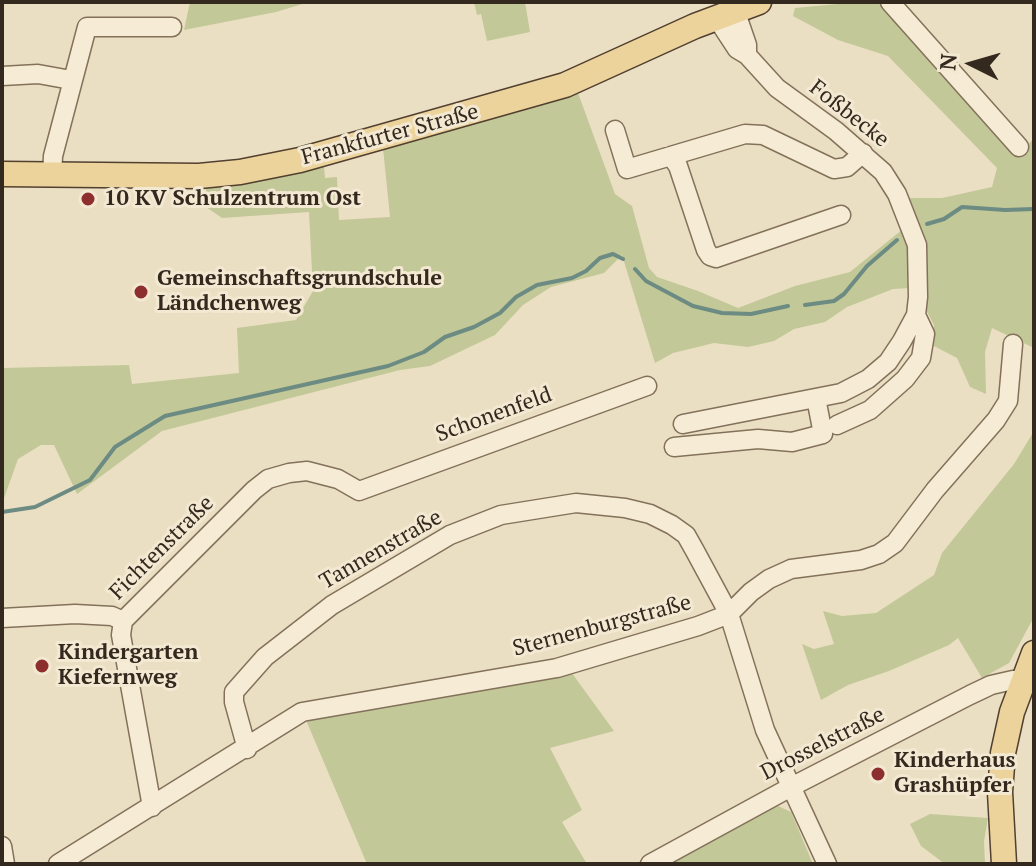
<!DOCTYPE html>
<html>
<head>
<meta charset="utf-8">
<style>
	body { margin:0 }
	#map { position:relative; width:1036px; height:866px; overflow:hidden; background:#ebdfc3; font-family:"PT Serif",serif }
	canvas { display:block }
	.frame { position:absolute; inset:0; border:4px solid #34291e; pointer-events:none }
	.north { position:absolute; left:932px; top:24px; width:80px; height:80px; -webkit-text-stroke:6px #f3e9d2; paint-order:stroke; rotate:275deg; font-size:22px; font-weight:700; line-height:32px; text-align:center; color:#34291e }
	.north::after { content:''; display:block; margin:auto; width:28px; height:36px; background:#34291e; clip-path:polygon(50% 0,100% 100%,50% 72%,0 100%) }
</style>
</head>
<body>
<div id="map">
<canvas width="1036" height="866"></canvas>
<div class="frame"></div>
<div class="north">N</div>
</div>
<script>
const ctx = document.querySelector('canvas').getContext('2d');
ctx.lineJoin = 'round';
function paint(path, color) {
  ctx.fillStyle = color;
  ctx.fill(path, 'evenodd');
}
function toPath(rows) {
  const path = new Path2D();
  for (const r of rows) {
    path.moveTo(r[0], r[1]);
    for (let i = 2; i < r.length; i += 2) path.lineTo(r[i], r[i + 1]);
  }
  return path;
}
function trace(path, color, width, dash) {
  ctx.strokeStyle = color;
  ctx.lineWidth = width;
  ctx.lineCap = dash ? 'butt' : 'round';
  ctx.setLineDash(dash || []);
  ctx.stroke(path);
}
function drawText(font, color, halo, rows, align = 'center') {
  ctx.font = font + ' "PT Serif",serif';
  ctx.lineWidth = 6;
  ctx.setLineDash([]);
  ctx.textBaseline = 'middle';
  ctx.strokeStyle = halo;
  ctx.fillStyle = color;
  for (const [text, x, y, turn = 0] of rows) {
    ctx.save();
    ctx.translate(x, y);
    ctx.rotate((+turn || 0) * Math.PI / 180);
    ctx.textAlign = isNaN(turn) ? turn : align;
    if (halo) ctx.strokeText(text, 0, 0);
    ctx.fillText(text, 0, 0);
    ctx.restore();
  }
}
paint(toPath([
	[190,2,309,2,276,12,184,30],
	[474,2,525,2,530,32,487,41,481,14,477,15],
	[859,2,879,2,1021,153,1034,138,1034,348,992,328,985,352,986,394,970,387,957,358,932,345,934,325,925,308,904,198,942,198,992,187,997,168,888,56,838,40,793,16,795,8],
	[578,93,615,194,632,206,649,268,657,277,698,291,738,308,795,286,850,272,903,229,911,257,910,288,893,289,847,307,825,322,794,329,774,341,748,347,714,343,673,353,655,363,622,255,604,273,551,287,523,305,495,335,430,366,400,370,162,431,77,494,54,445,41,445,18,459,2,504,2,368,129,365,132,384,239,373,237,328,296,320,313,291,309,212,222,218,206,207,206,186,324,165,325,178,337,177,339,220,390,217,383,148],
	[1034,431,1034,617,1009,663,982,678,958,638,949,645,889,671,848,685,821,700,802,644,814,649,834,644,823,611,842,616,876,613,934,575,942,553,1014,464],
	[566,665,614,731,550,748,582,810,562,822,587,864,367,864,303,713],
	[776,805,791,812,813,864,655,864],
	[930,814,988,818,984,841,985,864,945,864,921,846,910,824]
]), '#c2c897');
trace(toPath([
	[927,224,944,219,962,207,1005,210,1034,209],
	[635,269,646,281,693,306,722,313,751,314,788,306],
	[805,305,834,301,844,294,867,266,897,240],
	[2,512,35,507,90,480,115,447,165,416,388,366,424,352,445,337,474,327,500,313,516,297,537,285,572,278,586,271,600,258,613,254,623,259]
]), '#6c8b83', 4);
const minor = toPath([
	[890,2,1019,147],
	[735,10,747,45,747,55],
	[2,76,38,74,71,80],
	[615,130,627,169,745,134,763,135,834,169,847,167,863,153],
	[671,156,678,166,706,250,710,256,716,258,841,215],
	[52,176,53,156,87,27,172,27],
	[683,424,841,393,868,379,888,362,902,341,916,315,918,297,917,245,897,194,883,172,836,131,777,88,747,55,737,49,716,17],
	[837,425,870,410,905,379,921,358,925,334,916,315],
	[674,447,758,439,792,442,823,434,816,398],
	[2,618,75,614,112,616,123,621],
	[247,749,234,702,234,692,265,657,332,605,450,535,501,515,576,503,625,508,650,514,672,525,686,535,695,551,729,614,765,730,827,864],
	[152,807,121,635,123,621,254,490,268,479,289,473,307,471,338,479,359,491,647,386],
	[2,846,5,864],
	[58,864,302,712,557,668,698,626,729,614,751,592,769,579,791,569,861,560,879,554,895,543,935,490,996,420,1008,401,1013,344],
	[650,864,791,787,970,695,991,685,1013,680,1034,680]
]);
const major = toPath([
	[2,174,199,176,240,172,300,160,565,85,695,26,759,2],
	[1004,864,1000,792,1003,753,1012,712,1034,653]
]);
trace(minor, '#83715b', 21);
trace(major, '#513f2f', 27);
trace(minor, '#f6ecd5', 18);
trace(major, '#ecd39c', 24);
for (const [x, y, r, color] of [
	[88,199,8,"#8e2f2f"],
	[141,292,8,"#8e2f2f"],
	[42,666,8,"#8e2f2f"],
	[878,774,8,"#8e2f2f"]
]) {
  const dot = new Path2D();
  dot.arc(x, y, r, 0, 2 * Math.PI);
  ctx.fillStyle = color;
  ctx.fill(dot);
  trace(dot, '#f3e9d2', 3);
}
drawText('22px', '#34291e', '#f3e9d2', [
	["Foßbecke",849,114,38],
	["Frankfurter Straße",390,135,-15],
	["Schonenfeld",494,415,-20],
	["Fichtenstraße",162,548,-45],
	["Tannenstraße",381,550,-30],
	["Sternenburgstraße",602,626,-15],
	["Drosselstraße",823,744,-27]
]);
drawText('bold 22px', '#34291e', '#f3e9d2', [
	["10 KV Schulzentrum Ost",104,199],
	["Gemeinschaftsgrundschule",157,279],
	["Ländchenweg",157,304],
	["Kindergarten",58,653],
	["Kiefernweg",58,678],
	["Kinderhaus",894,761],
	["Grashüpfer",894,786]
], 'left');
</script>
</body>
</html>
